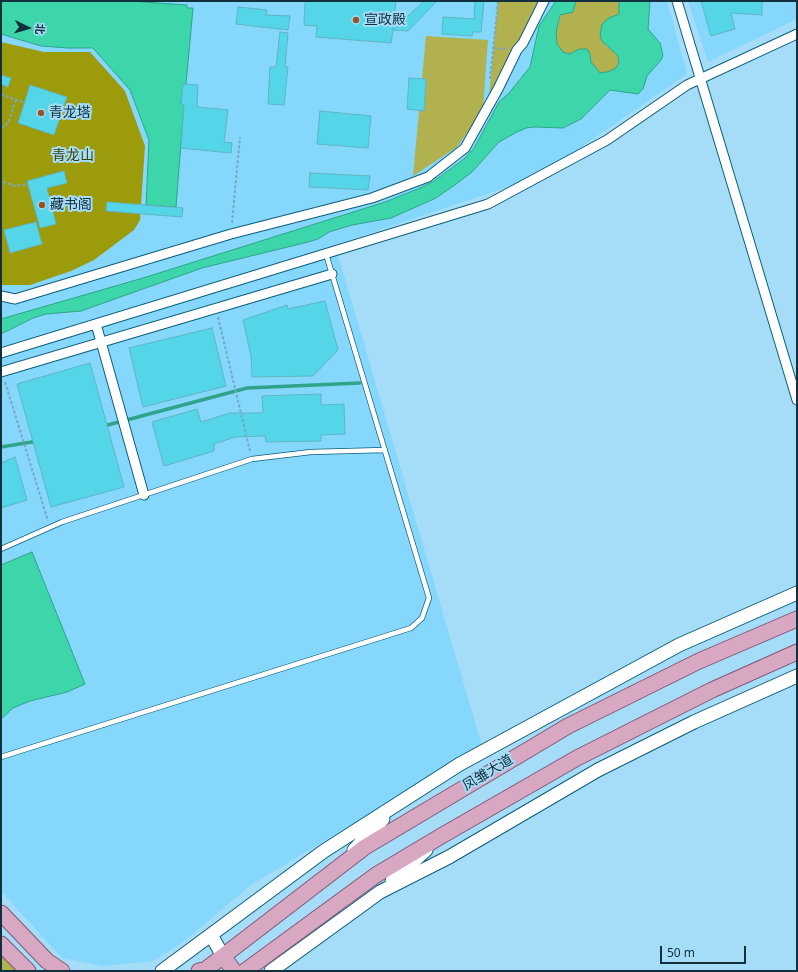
<!DOCTYPE html>
<html>
<head>
<meta charset="utf-8">
<style>
	body { margin:0 }
	#map { position:relative; width:798px; height:972px; overflow:hidden; background:#a5ddf8; font-family:"Noto Sans","Noto Sans SC",sans-serif }
	canvas { display:block }
	.frame { position:absolute; inset:0; border:2px solid #112f3c; pointer-events:none }
	.north { position:absolute; left:8px; top:8px; width:40px; height:40px; -webkit-text-stroke:3px #a5ddf8; paint-order:stroke; rotate:95deg; font-size:11px; font-weight:700; line-height:16px; text-align:center; color:#112f3c }
	.north::after { content:''; display:block; margin:auto; width:14px; height:18px; background:#112f3c; clip-path:polygon(50% 0,100% 100%,50% 72%,0 100%) }
	.scale { position:absolute; left:660px; top:946px; width:86px; height:18px; box-sizing:border-box; border:2px solid #112f3c; border-top:0; padding-left:5px; font-size:12px; line-height:14px; white-space:nowrap; color:#112f3c; -webkit-text-stroke:3px #a5ddf8; paint-order:stroke }
</style>
</head>
<body>
<div id="map">
<canvas width="798" height="972"></canvas>
<div class="frame"></div>
<div class="north">北</div>
<div class="scale">50 m</div>
</div>
<script>
const ctx = document.querySelector('canvas').getContext('2d');
ctx.lineJoin = 'round';
function paint(path, color) {
  ctx.fillStyle = color;
  ctx.fill(path, 'evenodd');
}
function toPath(rows) {
  const path = new Path2D();
  for (const r of rows) {
    path.moveTo(r[0], r[1]);
    for (let i = 2; i < r.length; i += 2) path.lineTo(r[i], r[i + 1]);
  }
  return path;
}
function trace(path, color, width, dash) {
  ctx.strokeStyle = color;
  ctx.lineWidth = width;
  ctx.lineCap = dash ? 'butt' : 'round';
  ctx.setLineDash(dash || []);
  ctx.stroke(path);
}
function drawText(font, color, halo, rows, align = 'center') {
  ctx.font = font + ' "Noto Sans","Noto Sans SC",sans-serif';
  ctx.lineWidth = 4;
  ctx.setLineDash([]);
  ctx.textBaseline = 'middle';
  ctx.strokeStyle = halo;
  ctx.fillStyle = color;
  for (const [text, x, y, turn = 0] of rows) {
    ctx.save();
    ctx.translate(x, y);
    ctx.rotate((+turn || 0) * Math.PI / 180);
    ctx.textAlign = isNaN(turn) ? turn : align;
    if (halo) ctx.strokeText(text, 0, 0);
    ctx.fillText(text, 0, 0);
    ctx.restore();
  }
}
paint(toPath([
	[1,1,667,1,687,74,538,177,335,245,482,746,251,885,182,943,153,961,103,966,62,958,1,891],
	[688,1,797,1,797,19,708,62]
]), '#85d7fc');
paint(toPath([
	[498,1,544,1,488,107],
	[576,1,619,1,619,14,609,18,603,24,601,35,606,46,613,50,618,56,619,63,615,69,607,72,600,73,591,62,590,54,579,49,570,54,563,52,557,44,556,33,561,15,573,12],
	[426,36,488,40,483,110,457,147,413,176],
	[1,944,28,971,1,971]
]), '#b2b14f');
paint(toPath([
	[1,42,44,52,90,52,125,91,145,146,140,220,134,230,94,260,71,271,30,285,1,285]
]), '#9c9b0b');
const water = toPath([
	[1,1,129,1,187,5,187,8,193,8,186,84,183,84,181,104,184,105,176,207,146,205,149,140,130,90,93,48,68,48,41,46,1,34,1,1],
	[556,1,576,1,573,12,560,15,556,33,557,44,563,52,570,54,579,49,587,49,590,54,591,62,600,73,607,72,615,69,619,63,618,56,602,41,600,35,602,24,609,18,619,14,619,1,650,1,648,29,660,43,663,56,661,60,647,76,643,89,638,94,610,90,581,119,563,128,535,127,526,128,515,133,499,142,472,172,459,182,436,198,391,218,352,225,329,232,318,239,308,242,202,268,81,311,46,314,33,318,1,334,1,319,143,278,385,202,420,188,434,181,464,159,474,148,499,102,509,93,530,67,539,26,556,1],
	[32,552,85,684,67,692,30,701,13,708,1,719,1,565,32,552]
]);
paint(water, '#3cd6aa');
trace(water, '#2fa489', 1);
trace(toPath([
	[104,426,247,388,360,383],
	[1,447,38,441]
]), '#2fa489', 3.5);
const building = toPath([
	[305,1,396,1,393,30,424,1,437,1,408,31,393,30,391,43,316,37,317,26,304,25,305,1],
	[475,1,484,1,481,32,473,32,472,36,442,34,443,17,474,19,475,1],
	[701,1,762,1,762,15,731,13,735,29,711,36,701,1],
	[238,7,267,10,266,15,290,16,288,30,236,24,238,7],
	[280,32,288,33,285,67,288,67,284,105,268,104,270,67,276,67,280,32],
	[1,75,11,78,8,87,1,84,1,75],
	[409,78,426,79,424,111,407,109,409,78],
	[183,84,198,85,197,107,228,110,224,142,232,143,231,153,181,148,184,105,181,104,183,84],
	[30,85,67,97,54,135,18,123,30,85],
	[320,111,371,116,368,148,317,144,320,111],
	[64,171,67,183,47,188,56,224,40,228,27,181,64,171],
	[310,173,370,176,368,190,309,187,310,173],
	[107,202,183,208,182,217,106,211,107,202],
	[36,222,42,244,10,253,4,230,36,222],
	[325,301,338,350,313,376,252,377,251,356,243,320,287,305,288,309,325,301],
	[212,328,226,386,143,407,129,348,212,328],
	[90,363,124,487,51,507,17,384,90,363],
	[321,394,321,405,344,404,345,434,321,435,321,441,266,442,265,436,235,437,214,444,214,451,164,466,152,422,197,409,201,422,230,413,263,413,262,396,321,394],
	[15,457,27,500,1,508,1,463,15,457]
]);
paint(building, '#55d5e8');
trace(building, '#5fb5c3', 1);
const lane = toPath([
	[1,549,62,522,252,459,311,452,385,450],
	[1,757,411,628,422,618,429,598,326,254]
]);
const street = toPath([
	[677,1,797,400],
	[1,296,15,299,231,234,372,198,428,177,465,148,498,89,517,50,523,43,544,1],
	[96,324,144,495],
	[1,353,488,204,607,140,687,85,797,34],
	[1,372,332,274]
]);
const secondary = toPath([
	[354,850,383,819],
	[392,881,426,850],
	[211,935,223,956],
	[162,971,324,851,460,764,679,645,797,593],
	[271,971,380,892,449,857,598,770,694,722,797,676]
]);
const primary = toPath([
	[1,913,47,961,62,971],
	[1,944,28,971],
	[223,956,234,971],
	[199,971,205,970,365,847,568,726,699,661,797,619],
	[245,971,376,875,443,835,577,758,712,690,797,652]
]);
trace(lane, '#0b5e7b', 6);
trace(street, '#0b5e7b', 11);
trace(secondary, '#0b5e7b', 15);
trace(primary, '#815777', 17);
trace(toPath([
	[493,48,506,49],
	[490,79,498,1],
	[1,94,25,103],
	[1,128,8,123,16,100],
	[1,187,4,182,15,186,28,184],
	[232,223,240,137],
	[218,317,250,451],
	[5,382,48,521]
]), '#78a8bf', 2, [3, 2]);
trace(lane, '#fff', 4.5);
trace(street, '#fff', 9);
trace(secondary, '#fff', 13);
trace(primary, '#d8a7c1', 15);
for (const [x, y, r, color] of [
	[356,20,4,"#985229"],
	[41,113,4,"#985229"],
	[42,205,4,"#985229"]
]) {
  const dot = new Path2D();
  dot.arc(x, y, r, 0, 2 * Math.PI);
  ctx.fillStyle = color;
  ctx.fill(dot);
  trace(dot, '#a5ddf8', 1.5);
}
drawText('14px', '#112f3c', '#a5ddf8', [
	["宣政殿",364,20],
	["青龙塔",49,113],
	["藏书阁",50,205]
], 'left');
drawText('14px', '#3e3e0a', '#a5ddf8', [
	["青龙山",73,156]
]);
drawText('14px', '#112f3c', '#a5ddf8', [
	["凤雏大道",488,773,-31]
]);
</script>
</body>
</html>
